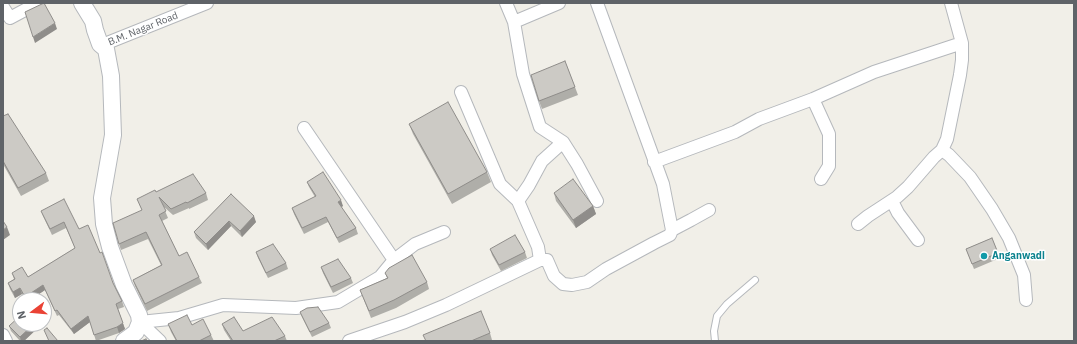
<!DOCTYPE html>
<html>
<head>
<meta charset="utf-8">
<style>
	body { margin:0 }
	#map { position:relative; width:1077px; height:344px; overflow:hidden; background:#f1efe8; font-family:"IBM Plex Sans",sans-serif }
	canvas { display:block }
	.frame { position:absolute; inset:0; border:4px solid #5f6368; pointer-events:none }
	.north { position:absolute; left:12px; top:292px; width:40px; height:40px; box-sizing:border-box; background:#fff; border:1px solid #bfc1c3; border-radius:50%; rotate:254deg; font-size:11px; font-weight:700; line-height:16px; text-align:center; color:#5f6368 }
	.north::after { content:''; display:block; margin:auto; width:14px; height:18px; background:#ea4335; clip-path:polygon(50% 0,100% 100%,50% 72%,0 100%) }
</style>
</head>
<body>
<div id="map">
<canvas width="1077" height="344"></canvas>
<div class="frame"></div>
<div class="north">N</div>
</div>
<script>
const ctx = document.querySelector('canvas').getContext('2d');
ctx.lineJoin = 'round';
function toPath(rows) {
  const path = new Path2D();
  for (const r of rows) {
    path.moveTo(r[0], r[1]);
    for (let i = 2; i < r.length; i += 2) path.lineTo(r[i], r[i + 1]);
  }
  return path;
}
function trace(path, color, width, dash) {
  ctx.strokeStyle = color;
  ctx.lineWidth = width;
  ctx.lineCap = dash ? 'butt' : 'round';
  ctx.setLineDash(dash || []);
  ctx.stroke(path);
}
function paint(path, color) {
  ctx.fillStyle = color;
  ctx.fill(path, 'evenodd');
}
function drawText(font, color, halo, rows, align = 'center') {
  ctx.font = font + ' "IBM Plex Sans",sans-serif';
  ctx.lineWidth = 3;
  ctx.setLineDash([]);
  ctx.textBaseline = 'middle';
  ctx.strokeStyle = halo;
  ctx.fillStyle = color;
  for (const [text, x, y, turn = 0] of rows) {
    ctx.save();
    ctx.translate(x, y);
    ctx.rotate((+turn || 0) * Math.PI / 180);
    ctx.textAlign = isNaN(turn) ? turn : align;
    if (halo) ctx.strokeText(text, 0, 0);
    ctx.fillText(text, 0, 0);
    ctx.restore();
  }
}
const service = toPath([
	[715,341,714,331,717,316,727,304,755,280]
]);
const minor = toPath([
	[506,3,514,22,523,74,540,127,563,142,577,164,597,201],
	[3,7,10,18,38,3],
	[514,22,559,3],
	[962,43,962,60,960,75,947,139,942,150,949,155,970,177,992,209,1009,238,1024,275,1026,300],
	[102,45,207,3],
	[461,92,500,184,518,201],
	[813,99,829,134,829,166,821,179],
	[304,128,394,260],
	[654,162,735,132,759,119,813,99,874,72,962,43,951,3],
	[892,201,898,213,918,240],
	[858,224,868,216,897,197,908,187,934,157,942,150],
	[672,230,691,220,709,210],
	[540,260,538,247,518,201,529,185,542,161,563,142],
	[3,335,6,341],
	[160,341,140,322,179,318,223,305,296,308,338,302,380,277,394,260,415,244,444,232],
	[349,341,405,322,446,305,540,260,547,260,554,276,563,284,572,285,587,282,606,269,654,243,670,235,672,230,663,184,597,3]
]);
const tertiary = toPath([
	[82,3,93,21,95,30,100,44,106,49,111,76,113,135,102,198,104,224,110,247,124,285,139,315,140,322,136,332,131,336,124,341]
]);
trace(service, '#b5b8bc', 8);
trace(minor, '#b5b8bc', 14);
trace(tertiary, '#b5b8bc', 18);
trace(service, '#fff', 6);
trace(minor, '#fff', 12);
trace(tertiary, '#fff', 16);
paint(toPath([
	[565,61,578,95,542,109,539,101],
	[3,116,46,173,49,181,21,196,3,164],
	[409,124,487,172,491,182,452,204,413,134],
	[307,182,343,206,341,207,356,228,358,234,339,243,328,222,304,234,294,214,292,208,315,197,309,187],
	[156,192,206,193,208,200,189,209,189,208,173,215,163,206,168,218,162,221,179,256,199,277,202,283,147,311,135,286,133,280,161,265,148,239,121,250,119,244,142,210,137,199],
	[554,193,593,206,596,214,576,228,556,201],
	[231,194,256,222,242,237,231,226,208,250,196,238,194,232],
	[41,211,79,229,113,283,122,301,124,307,118,309,125,329,119,333,96,341,90,322,74,334,59,315,57,316,45,290,30,300,26,300,22,294,15,298,10,289,8,283,14,279,12,273,28,277,75,248,66,228,52,235,43,216],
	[992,238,1000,258,974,269,966,249],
	[490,249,525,252,527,258,501,271,492,255],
	[256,252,286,263,288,269,268,278,258,258],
	[321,267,351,278,353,283,333,293,323,273],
	[385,273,427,282,429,289,396,308,371,318,360,290,387,278],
	[300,312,329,323,331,328,312,337,302,317],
	[168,324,192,325,211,335,214,341,176,341,171,332],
	[222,324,243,331,285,336,287,341,231,341,224,330],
	[41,325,24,341,20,341,11,331,9,326],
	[490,333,492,340,489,341,426,341]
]), '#afaea9');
paint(toPath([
	[55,23,57,29,35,43,33,37],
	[341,200,343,206,340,208,338,202],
	[593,206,596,214,576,228,573,220],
	[254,216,256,222,242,237,240,231],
	[229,221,231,226,208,250,206,244],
	[7,227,10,235,3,240,3,230],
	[43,285,45,290,30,300,26,300,25,297],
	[20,288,22,294,15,298,13,292],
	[116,304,125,329,119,333,117,327],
	[88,316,90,322,74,334,71,329],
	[34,324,41,324,41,325,24,341,21,341,20,337]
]), '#8f8d8a');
const building = toPath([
	[44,3,55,23,33,37,25,12,44,3],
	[565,61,575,87,539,101,531,75,565,61],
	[448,102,487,172,448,194,409,124,448,102],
	[8,114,46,173,18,188,3,161,3,116,8,114],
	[323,172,341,200,338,202,356,228,337,238,326,217,302,228,292,208,316,196,307,182,323,172],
	[193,174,206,193,187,203,186,202,171,209,159,197,166,211,159,215,179,256,187,252,199,277,145,304,133,280,162,265,146,232,119,244,113,223,142,210,137,199,155,190,156,192,193,174],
	[573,179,593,206,573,220,554,193,573,179],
	[231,194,254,216,240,231,229,221,206,244,194,232,231,194],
	[64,199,79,229,88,225,100,253,102,252,113,283,122,301,116,304,123,323,117,327,94,335,88,316,71,329,57,310,55,311,43,285,25,297,20,288,13,292,8,283,15,279,12,273,22,267,28,277,75,248,64,222,50,229,41,211,64,199],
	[3,221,7,227,3,230,3,221],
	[515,235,525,252,499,265,490,249,515,235],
	[992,238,998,253,972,264,966,249,992,238],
	[273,244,286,263,266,273,256,252,273,244],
	[412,255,427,282,394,300,369,311,360,290,388,278,385,273,389,268,412,255],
	[338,259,351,278,331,287,321,267,338,259],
	[318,307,329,323,310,332,300,312,307,308,318,307],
	[481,311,490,333,471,341,426,341,423,335,481,311],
	[187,315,192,325,203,319,211,335,199,341,177,341,168,324,187,315],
	[20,316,20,324,34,324,20,337,9,326,20,316],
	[234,317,243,331,272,317,285,336,274,341,233,341,222,324,234,317],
	[47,328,58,341,49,341,44,330,47,328],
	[146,339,147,341,141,341,146,339]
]);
paint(building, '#cccac5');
trace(building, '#8f8d8a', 1);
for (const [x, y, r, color] of [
	[984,256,4,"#0f9aa8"]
]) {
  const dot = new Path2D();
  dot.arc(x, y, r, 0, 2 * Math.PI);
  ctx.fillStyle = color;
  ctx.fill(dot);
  trace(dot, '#fff', 1.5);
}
drawText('10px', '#5f6368', '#fff', [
	["B.M. Nagar Road",143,29,-22]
]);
drawText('bold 10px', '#0d838f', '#fff', [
	["Anganwadi",992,256]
], 'left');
</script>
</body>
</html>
